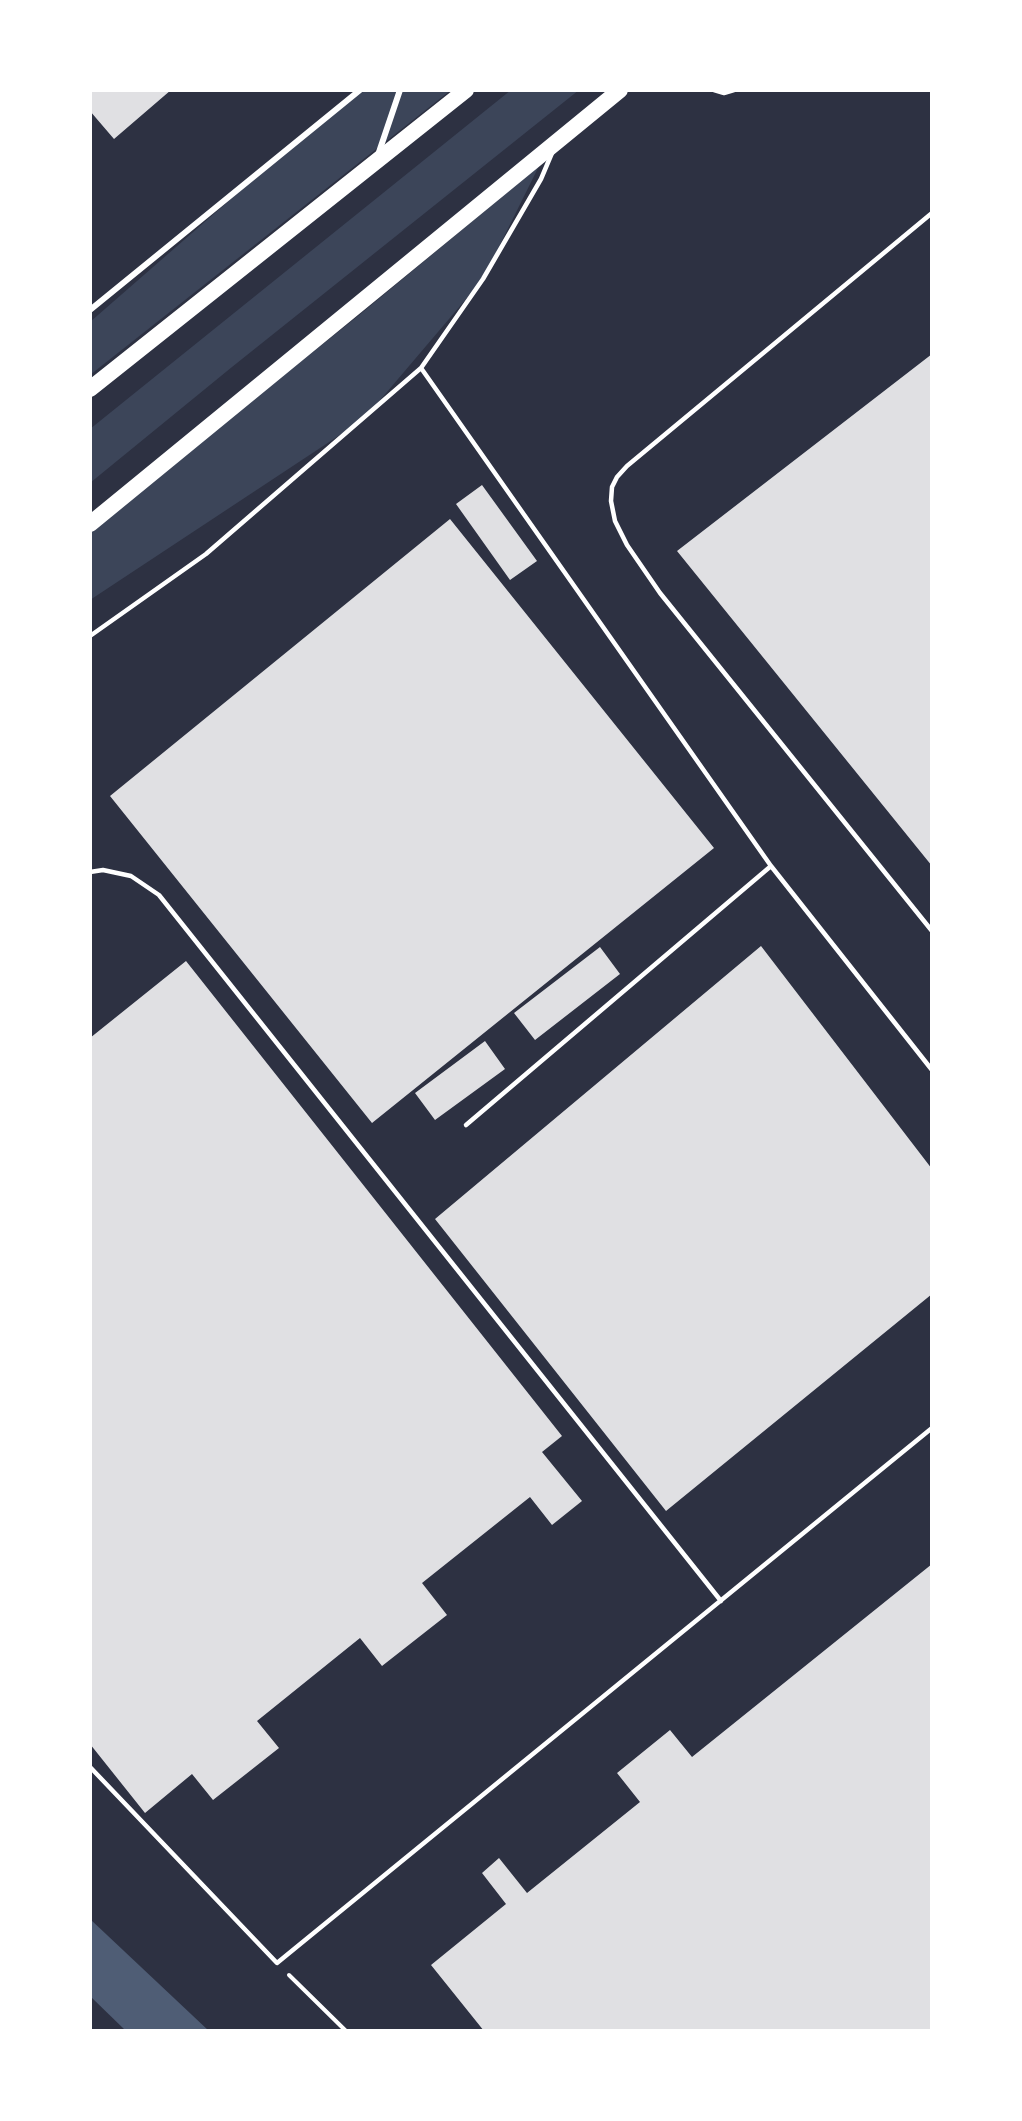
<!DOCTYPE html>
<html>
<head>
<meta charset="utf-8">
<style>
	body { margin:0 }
	#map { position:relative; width:1022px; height:2121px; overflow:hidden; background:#2d3142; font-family:"DejaVu Sans",sans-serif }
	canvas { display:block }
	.frame { position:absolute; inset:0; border:92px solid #fff; pointer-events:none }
</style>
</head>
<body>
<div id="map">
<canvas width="1022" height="2121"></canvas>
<div class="frame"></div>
</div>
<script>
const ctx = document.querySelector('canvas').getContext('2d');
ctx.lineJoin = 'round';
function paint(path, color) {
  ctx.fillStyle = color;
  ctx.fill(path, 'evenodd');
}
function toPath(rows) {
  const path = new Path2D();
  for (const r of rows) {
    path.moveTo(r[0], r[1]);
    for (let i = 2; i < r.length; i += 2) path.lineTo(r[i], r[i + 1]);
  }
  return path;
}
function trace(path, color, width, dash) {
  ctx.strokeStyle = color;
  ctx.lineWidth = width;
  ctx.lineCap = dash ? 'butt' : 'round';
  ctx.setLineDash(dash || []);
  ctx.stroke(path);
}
paint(toPath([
	[356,90,451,90,90,375,90,322],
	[511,90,579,90,232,367,90,483,90,429],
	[539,166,483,279,364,419,90,600,90,530,358,316]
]), '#3c4559');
paint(toPath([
	[90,1919,209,2031,126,2031,90,1996]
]), '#4f5d75');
paint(toPath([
	[90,90,171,90,114,139,90,111],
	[932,354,932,866,677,551],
	[482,485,537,561,510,580,456,504],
	[450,519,714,848,372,1123,110,796],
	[761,946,932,1169,932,1294,666,1511,435,1219],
	[600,947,620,974,535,1040,514,1013],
	[186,961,562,1436,542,1452,582,1501,552,1525,530,1497,422,1583,447,1615,382,1666,360,1638,257,1721,279,1748,213,1800,192,1774,145,1813,90,1744,90,1038],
	[485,1041,505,1069,435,1120,415,1093],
	[932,1564,932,2031,484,2031,431,1965,506,1904,482,1873,499,1858,527,1893,640,1802,617,1773,670,1730,692,1757]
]), '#e0e0e3');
trace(toPath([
	[289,1975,346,2031]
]), '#fff', 4);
trace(toPath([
	[714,90,724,93,734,90],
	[932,213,627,466,617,477,612,487,611,501,615,521,627,545,660,593,932,931],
	[421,368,771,866,932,1070],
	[90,636,206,554,421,368,483,279,541,179,552,153],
	[90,872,103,870,131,876,159,895,721,1601],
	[466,1125,771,866],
	[90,1767,277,1963,932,1428]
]), '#fff', 4.5);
trace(toPath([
	[378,155,400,90],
	[90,310,360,90]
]), '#fff', 6);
trace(toPath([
	[90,389,466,90],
	[90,524,620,90]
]), '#fff', 16);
</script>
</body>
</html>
